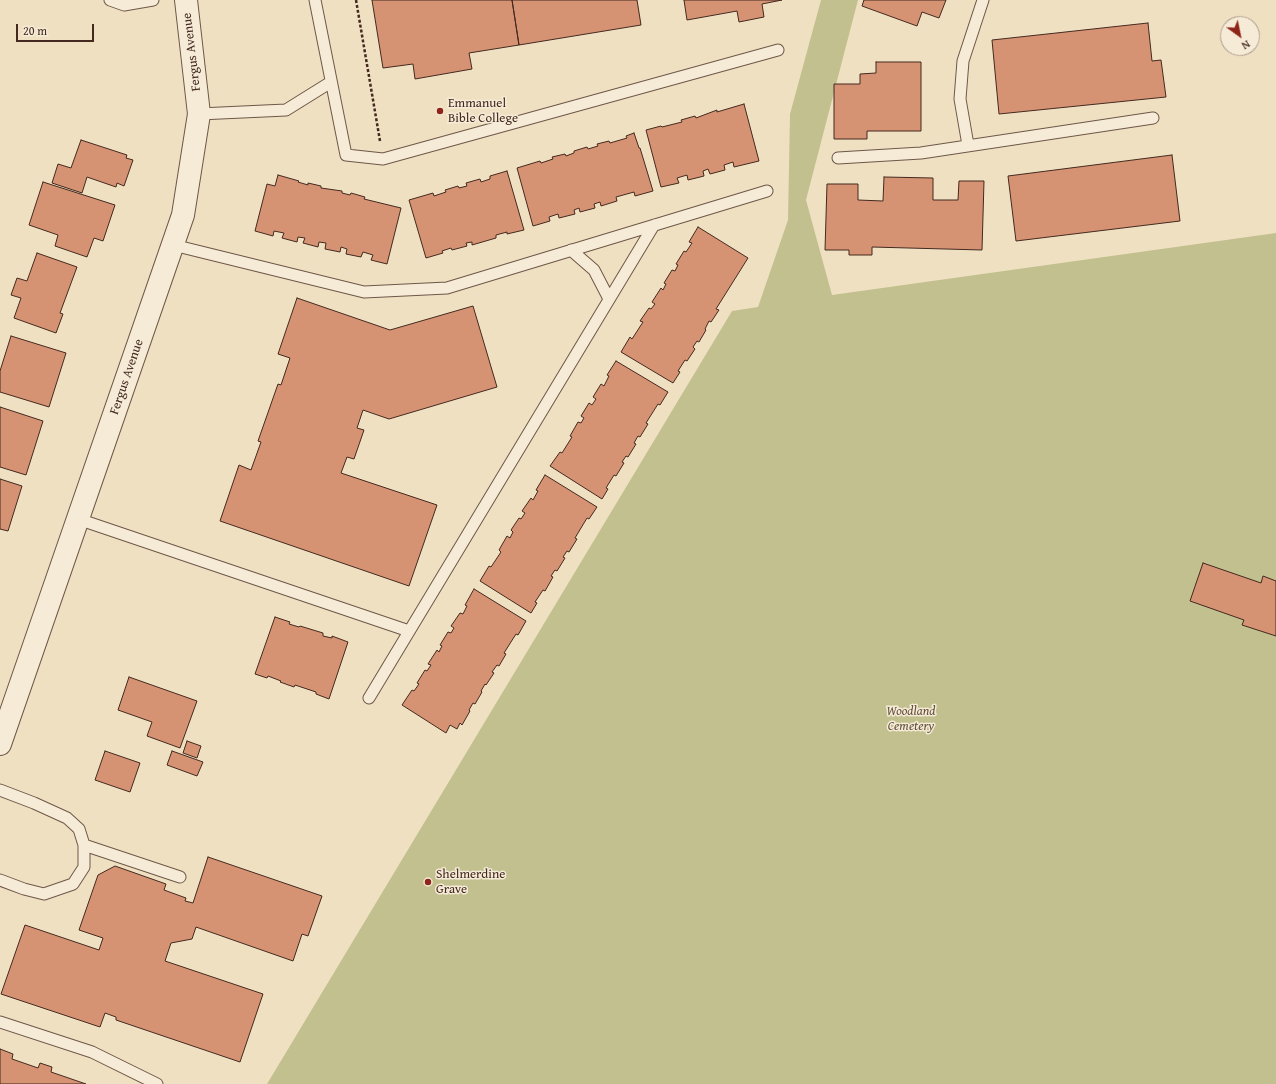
<!DOCTYPE html>
<html>
<head>
<meta charset="utf-8">
<style>
	body { margin:0 }
	#map { position:relative; width:1276px; height:1084px; overflow:hidden; background:#f0e0c2; font-family:"Gentium Book Plus",serif }
	canvas { display:block }
	.north { position:absolute; left:1220px; top:16px; width:40px; height:40px; box-sizing:border-box; background:#f5ebd7; border:1px solid #ae9d8d; border-radius:50%; rotate:147deg; font-size:11px; font-weight:700; line-height:16px; text-align:center; color:#43291f }
	.north::after { content:''; display:block; margin:auto; width:14px; height:18px; background:#8f2418; clip-path:polygon(50% 0,100% 100%,50% 72%,0 100%) }
	.scale { position:absolute; left:16px; top:24px; width:78px; height:18px; box-sizing:border-box; border:2px solid #43291f; border-top:0; padding-left:5px; font-size:12px; line-height:14px; white-space:nowrap; color:#43291f; -webkit-text-stroke:3px #f5ebd7; paint-order:stroke }
</style>
</head>
<body>
<div id="map">
<canvas width="1276" height="1084"></canvas>
<div class="north">N</div>
<div class="scale">20 m</div>
</div>
<script>
const ctx = document.querySelector('canvas').getContext('2d');
ctx.lineJoin = 'round';
function paint(path, color) {
  ctx.fillStyle = color;
  ctx.fill(path, 'evenodd');
}
function toPath(rows) {
  const path = new Path2D();
  for (const r of rows) {
    path.moveTo(r[0], r[1]);
    for (let i = 2; i < r.length; i += 2) path.lineTo(r[i], r[i + 1]);
  }
  return path;
}
function trace(path, color, width, dash) {
  ctx.strokeStyle = color;
  ctx.lineWidth = width;
  ctx.lineCap = dash ? 'butt' : 'round';
  ctx.setLineDash(dash || []);
  ctx.stroke(path);
}
function drawText(font, color, halo, rows, align = 'center') {
  ctx.font = font + ' "Gentium Book Plus",serif';
  ctx.lineWidth = 3;
  ctx.setLineDash([]);
  ctx.textBaseline = 'middle';
  ctx.strokeStyle = halo;
  ctx.fillStyle = color;
  for (const [text, x, y, turn = 0] of rows) {
    ctx.save();
    ctx.translate(x, y);
    ctx.rotate((+turn || 0) * Math.PI / 180);
    ctx.textAlign = isNaN(turn) ? turn : align;
    if (halo) ctx.strokeText(text, 0, 0);
    ctx.fillText(text, 0, 0);
    ctx.restore();
  }
}
paint(toPath([
	[821,0,858,0,806,200,832,295,1276,233,1276,1084,267,1084,732,311,758,307,788,220,790,114]
]), '#c1c08e');
const building = toPath([
	[372,0,512,0,519,45,469,53,472,69,415,79,413,64,383,68,372,0],
	[512,0,637,0,641,25,519,45,512,0],
	[684,0,782,0,762,4,764,17,739,22,737,11,687,20,684,0],
	[864,0,946,0,939,18,922,12,917,26,862,6,864,0],
	[1148,23,1152,61,1161,60,1166,97,999,114,992,40,1148,23],
	[876,62,921,62,921,131,867,131,867,139,834,139,834,84,860,84,860,74,876,73,876,62],
	[744,104,759,161,734,167,733,162,724,165,725,170,710,174,708,169,703,171,704,176,688,180,687,175,677,178,679,183,661,187,646,130,661,126,662,127,682,122,681,120,695,116,696,118,717,110,717,112,744,104],
	[634,133,639,148,640,148,653,191,635,196,634,192,616,197,617,201,601,206,600,202,594,204,595,208,580,212,579,208,574,210,575,214,559,218,558,214,549,217,550,221,533,226,517,168,540,161,541,163,553,159,552,157,565,154,566,156,574,153,574,151,587,147,588,149,598,146,597,144,609,141,610,143,627,138,626,136,634,133],
	[81,140,127,155,126,158,133,160,124,186,117,183,116,187,87,177,82,193,52,183,58,164,71,168,81,140],
	[1172,155,1180,221,1016,241,1008,176,1172,155],
	[507,171,524,230,507,234,507,232,496,235,496,238,472,245,472,242,466,243,467,246,452,250,451,248,442,251,443,253,426,258,409,200,433,193,434,196,446,192,445,190,458,186,459,188,467,186,466,183,480,179,481,182,490,179,490,176,507,171],
	[278,175,299,181,298,182,308,185,308,183,321,186,321,188,342,191,342,193,350,195,351,193,365,197,364,199,401,208,387,264,371,260,373,255,363,252,361,257,346,254,347,249,341,247,340,252,325,249,326,243,319,242,318,247,303,243,305,238,298,237,297,242,282,238,284,233,274,231,273,236,255,231,267,184,275,186,278,175],
	[884,177,933,178,933,200,958,200,959,181,984,181,982,250,872,247,872,255,849,255,849,250,825,250,827,184,858,184,858,200,883,201,884,177],
	[43,182,115,205,103,241,94,238,87,257,55,246,58,235,29,225,43,182],
	[698,227,748,258,716,309,719,310,711,322,709,321,705,329,706,330,699,342,697,341,693,347,695,349,687,361,685,360,678,371,680,372,673,383,621,352,630,337,632,339,643,322,640,321,649,308,651,309,655,304,652,302,661,288,663,290,666,284,664,283,672,270,675,271,678,265,676,264,684,251,686,252,692,243,689,242,698,227],
	[37,253,77,267,60,313,63,314,56,333,14,318,21,298,11,295,17,278,27,281,37,253],
	[297,298,390,330,473,306,497,387,389,419,363,410,357,428,364,430,354,459,347,457,341,473,437,505,409,586,220,521,239,465,251,470,261,442,258,441,278,384,281,385,290,358,278,354,297,298],
	[11,336,66,353,49,407,0,392,0,371,11,336],
	[616,361,668,392,660,405,658,404,646,423,648,424,640,437,638,436,634,443,636,444,628,457,626,456,622,462,624,463,616,476,614,475,606,488,608,489,602,499,550,466,560,452,562,453,572,437,570,436,578,422,581,423,584,418,581,416,589,403,592,405,596,399,593,397,601,384,604,386,609,376,607,375,616,361],
	[0,407,43,421,26,475,0,467,0,407],
	[545,475,597,507,589,519,587,518,575,538,577,539,569,552,567,551,563,557,565,558,557,571,555,570,551,576,553,577,545,591,543,590,535,602,537,603,531,613,480,581,489,566,491,567,501,552,499,550,507,536,510,538,513,532,511,530,519,518,521,519,525,513,522,511,531,498,533,500,538,491,536,490,545,475],
	[0,479,22,486,8,531,0,529,0,479],
	[1203,563,1261,583,1263,576,1276,581,1276,636,1242,625,1244,620,1190,601,1203,563],
	[474,589,526,621,518,635,516,634,504,653,506,654,499,666,497,665,492,672,494,673,486,685,485,684,481,691,482,692,475,704,473,703,469,710,470,711,462,725,460,723,457,729,450,725,446,733,402,705,412,690,414,691,419,684,417,683,425,670,427,671,431,665,428,664,437,650,439,652,442,646,440,645,448,632,451,633,454,628,451,626,460,613,463,614,467,606,465,605,474,589],
	[275,617,290,622,289,624,299,627,300,626,323,633,323,636,332,638,332,636,348,642,329,699,316,694,316,692,295,685,294,687,280,682,281,681,268,676,267,678,255,674,275,617],
	[129,677,197,701,180,748,147,736,152,722,118,710,129,677],
	[187,741,201,746,197,758,183,753,187,741],
	[105,751,140,763,130,792,95,780,105,751],
	[172,751,203,762,197,776,167,765,172,751],
	[208,857,322,896,308,936,302,934,293,961,196,927,192,939,171,943,165,961,263,994,240,1062,116,1020,116,1017,105,1013,100,1027,1,994,25,925,99,950,103,938,79,930,98,875,115,866,166,884,164,890,186,898,185,901,193,903,208,857],
	[0,1049,13,1054,12,1059,38,1068,40,1063,52,1067,51,1072,86,1084,0,1084,0,1049]
]);
paint(building, '#d69373');
trace(building, '#43291f', 1);
const service = toPath([
	[110,0,124,5,153,0],
	[315,0,346,155,383,159,778,50],
	[199,114,286,110,331,82],
	[968,145,960,99,963,61,983,0],
	[838,158,921,153,1153,118],
	[173,245,364,292,447,288,767,191],
	[571,250,594,270,609,299],
	[78,519,409,631],
	[369,698,654,225],
	[0,790,34,803,67,818,79,829,84,845],
	[0,880,24,889,44,894,73,884,84,867,84,845,180,877],
	[0,1022,92,1052,157,1084]
]);
const minor = toPath([
	[0,744,183,215,199,114,186,0]
]);
trace(service, '#6e5748', 13);
trace(minor, '#6e5748', 24);
trace(toPath([
	[356,0,380,141]
]), '#43291f', 2.5, [3, 2]);
trace(service, '#f5ebd7', 11);
trace(minor, '#f5ebd7', 22);
for (const [x, y, r, color] of [
	[440,111,4,"#8f2418"],
	[428,882,4,"#8f2418"]
]) {
  const dot = new Path2D();
  dot.arc(x, y, r, 0, 2 * Math.PI);
  ctx.fillStyle = color;
  ctx.fill(dot);
  trace(dot, '#f5ebd7', 1.5);
}
drawText('13px', '#43291f', '#f5ebd7', [
	["Fergus Avenue",192,52,-97],
	["Fergus Avenue",127,377,-71]
]);
drawText('13px', '#43291f', '#f5ebd7', [
	["Emmanuel",448,104],
	["Bible College",448,119],
	["Shelmerdine",436,875],
	["Grave",436,890]
], 'left');
drawText('italic 13px', '#624f3b', '#f5ebd7', [
	["Woodland",911,712],
	["Cemetery",911,727]
]);
</script>
</body>
</html>
